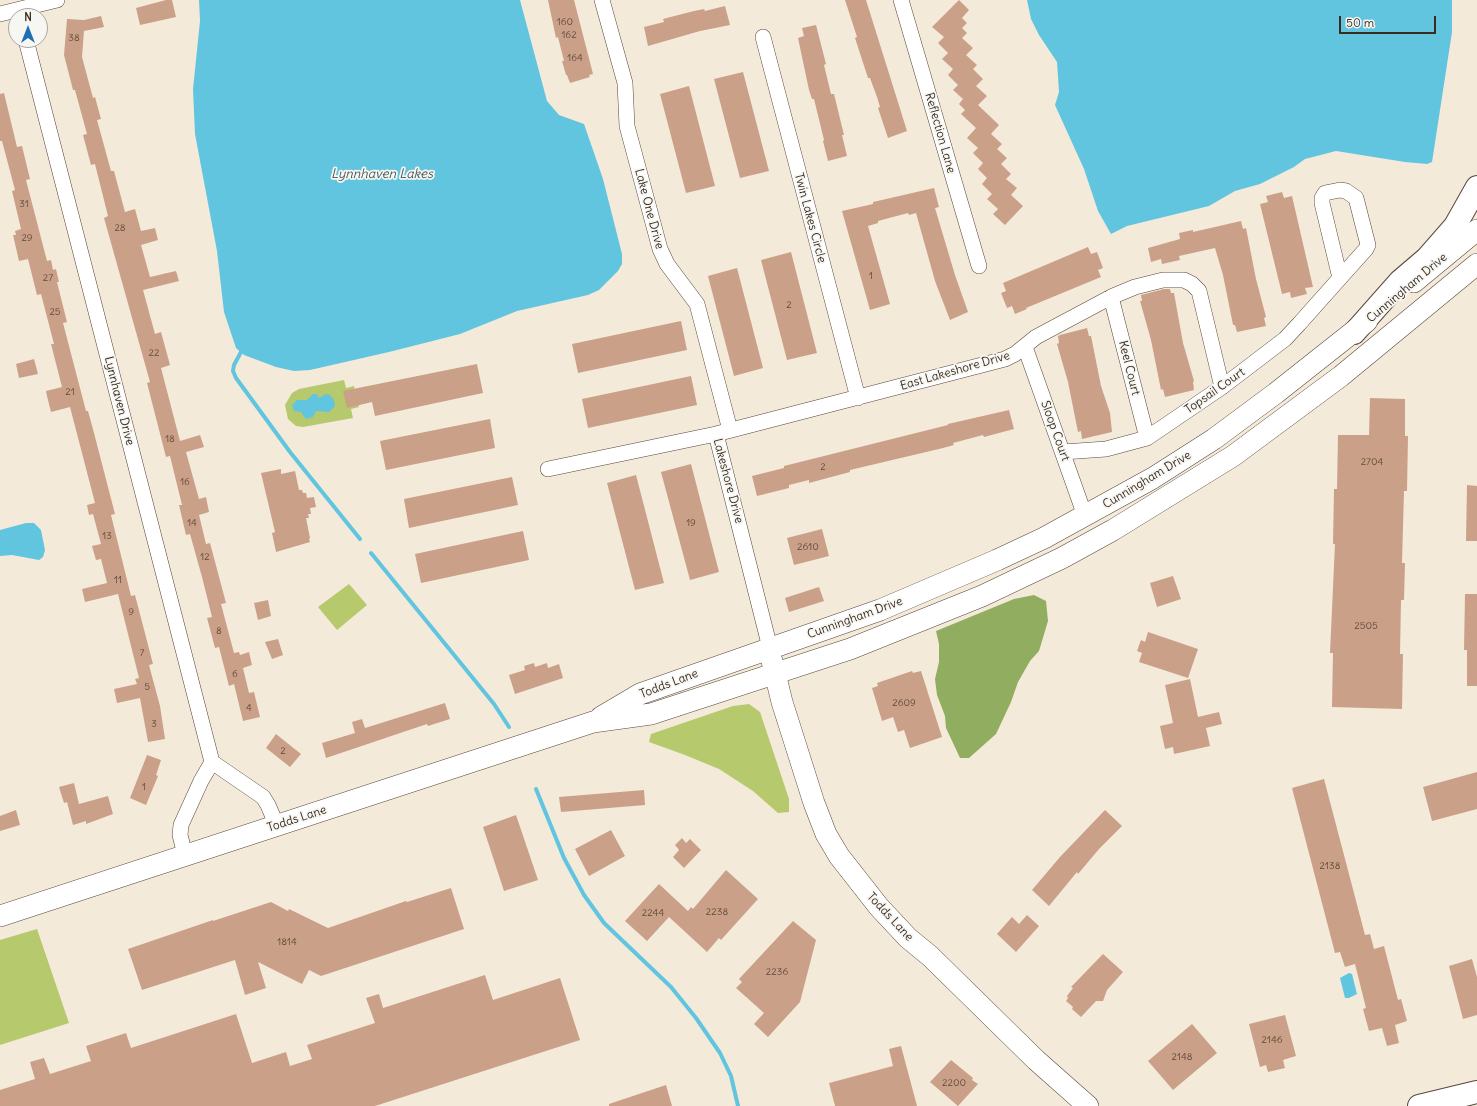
<!DOCTYPE html>
<html>
<head>
<meta charset="utf-8">
<style>
	body { margin:0 }
	#map { position:relative; width:1477px; height:1106px; overflow:hidden; background:#f4eada; font-family:Delius,sans-serif }
	canvas { display:block }
	.north { position:absolute; left:8px; top:8px; width:40px; height:40px; box-sizing:border-box; background:#f6f6f2; border:1px solid #aba49d; border-radius:50%; rotate:0deg; font-size:11px; font-weight:700; line-height:16px; text-align:center; color:#3b2a1e }
	.north::after { content:''; display:block; margin:auto; width:14px; height:18px; background:#1f6fb2; clip-path:polygon(50% 0,100% 100%,50% 72%,0 100%) }
	.scale { position:absolute; left:1339px; top:16px; width:97px; height:18px; box-sizing:border-box; border:2px solid #3b2a1e; border-top:0; padding-left:5px; font-size:12px; line-height:14px; white-space:nowrap; color:#3b2a1e; -webkit-text-stroke:3px #f6f6f2; paint-order:stroke }
</style>
</head>
<body>
<div id="map">
<canvas width="1477" height="1106"></canvas>
<div class="north">N</div>
<div class="scale">50 m</div>
</div>
<script>
const ctx = document.querySelector('canvas').getContext('2d');
ctx.lineJoin = 'round';
function paint(path, color) {
  ctx.fillStyle = color;
  ctx.fill(path, 'evenodd');
}
function toPath(rows) {
  const path = new Path2D();
  for (const r of rows) {
    path.moveTo(r[0], r[1]);
    for (let i = 2; i < r.length; i += 2) path.lineTo(r[i], r[i + 1]);
  }
  return path;
}
function trace(path, color, width, dash) {
  ctx.strokeStyle = color;
  ctx.lineWidth = width;
  ctx.lineCap = dash ? 'butt' : 'round';
  ctx.setLineDash(dash || []);
  ctx.stroke(path);
}
function drawText(font, color, halo, rows, align = 'center') {
  ctx.font = font + ' Delius,sans-serif';
  ctx.lineWidth = 3.5;
  ctx.setLineDash([]);
  ctx.textBaseline = 'middle';
  ctx.strokeStyle = halo;
  ctx.fillStyle = color;
  for (const [text, x, y, turn = 0] of rows) {
    ctx.save();
    ctx.translate(x, y);
    ctx.rotate((+turn || 0) * Math.PI / 180);
    ctx.textAlign = isNaN(turn) ? turn : align;
    if (halo) ctx.strokeText(text, 0, 0);
    ctx.fillText(text, 0, 0);
    ctx.restore();
  }
}
paint(toPath([
	[344,380,346,388,354,386,359,407,351,409,353,418,303,427,296,426,288,419,285,405,292,393,299,389],
	[349,584,367,605,337,630,318,607],
	[749,704,760,712,789,799,789,812,778,813,753,791,719,769,685,755,649,742,651,734,733,706],
	[37,929,69,1023,0,1045,0,940]
]), '#b6c96d');
paint(toPath([
	[1034,595,1046,601,1048,621,1039,651,1030,661,1018,682,1011,702,996,734,969,758,960,758,946,728,945,716,937,695,935,679,939,662,939,644,936,631,1014,599]
]), '#90ad60');
paint(toPath([
	[199,0,520,0,547,101,559,115,584,124,603,179,622,254,622,264,618,271,599,290,588,295,517,311,460,334,389,352,310,370,294,371,276,367,244,355,236,348,224,312,217,251,195,134,193,89,200,21],
	[1027,0,1452,0,1452,32,1432,162,1427,164,1405,162,1336,151,1305,159,1294,167,1260,184,1235,191,1209,206,1127,226,1111,234,1098,211,1084,169,1055,105,1059,92,1057,62,1039,35,1031,19],
	[313,394,317,394,319,398,326,394,330,395,334,400,335,406,329,412,316,411,313,417,306,419,301,412,294,411,292,405,297,400,307,400],
	[26,523,34,523,41,530,45,550,43,557,39,560,12,555,0,556,0,530],
	[1349,973,1352,974,1357,994,1349,998,1345,998,1340,978]
]), '#61c5df');
trace(toPath([
	[241,352,234,365,233,371,236,378,290,452,360,539],
	[371,553,494,704,509,727],
	[536,789,564,858,584,895,604,923,671,987,696,1018,720,1053,731,1076,738,1106]
]), '#61c5df', 4);
paint(toPath([
	[166,0,172,0,176,17,140,25,136,8],
	[548,0,574,0,593,74,589,75,590,77,570,83,567,75,566,75,562,61,564,61,558,37,556,38],
	[845,0,866,0,907,131,888,138,878,108,880,107,877,97,870,78,868,78,855,38,857,37],
	[959,0,969,10,962,18,967,23,962,28,967,33,962,38,973,48,966,55,977,65,973,69,983,79,976,86,987,96,978,105,999,125,991,134,1002,144,997,149,1007,158,1001,164,1011,174,1006,179,1017,188,1011,195,1023,206,1005,225,993,214,998,209,987,199,992,194,982,184,987,178,978,169,983,163,973,153,978,148,967,138,976,128,961,114,965,110,959,104,963,99,953,90,958,85,948,75,953,69,942,59,948,53,938,43,944,37,932,27],
	[725,6,730,25,700,31,648,46,644,27,664,22,663,19,694,11,704,9,705,11],
	[101,16,104,27,84,31,82,57,93,98,95,97,101,119,97,120,111,171,114,171,125,212,135,209,141,231,155,228,158,240,141,245,150,277,176,271,179,281,143,290,155,334,161,332,170,365,161,368,180,441,200,435,204,447,186,452,199,499,206,497,209,512,199,515,206,544,210,543,226,603,221,604,234,653,239,652,240,655,249,652,252,665,243,668,249,693,254,692,260,717,243,721,234,684,229,686,219,647,215,648,207,618,212,617,202,577,190,534,186,535,179,505,182,505,170,456,166,457,147,383,150,382,104,218,108,216,95,164,91,165,83,135,87,134,75,90,73,90,64,55,67,19,84,20],
	[816,25,826,64,824,65,831,94,834,94,844,135,842,135,847,156,828,161,823,141,824,140,814,99,812,99,809,90,798,38,804,36,802,28],
	[743,72,769,171,740,178,714,79],
	[689,86,715,186,686,193,660,94],
	[4,93,17,147,22,146,30,179,26,180,47,261,51,260,53,270,56,269,59,282,57,282,67,322,63,323,86,411,88,411,94,433,115,514,111,515,131,596,135,595,153,664,149,665,160,706,165,739,148,742,140,698,117,703,114,689,137,684,135,679,139,678,118,594,85,602,82,589,107,583,101,559,96,560,92,546,101,544,93,514,89,515,87,505,95,503,70,407,51,412,47,396,46,391,62,387,51,344,54,344,41,294,37,295,28,259,19,261,13,235,16,235,15,231,21,229,12,191,15,190,2,141,0,141,0,94],
	[934,188,939,207,935,208,955,275,968,312,950,320,935,281,916,213,909,215,908,213,878,221,878,223,868,226,890,304,870,310,842,211,873,204,873,202],
	[1282,192,1284,198,1292,196,1313,287,1305,288,1307,294,1291,298,1290,292,1282,294,1260,204,1268,202,1266,196],
	[1241,221,1243,229,1246,228,1256,279,1266,317,1264,318,1266,326,1237,332,1235,325,1233,325,1223,275,1215,248,1179,256,1180,260,1162,264,1161,259,1151,262,1148,248,1180,239,1179,233,1193,230,1193,232],
	[1088,247,1091,254,1097,252,1103,268,1098,270,1101,277,1026,308,1027,309,1015,314,1012,306,1007,308,1001,293,1006,291,1003,283],
	[791,252,817,353,787,360,761,260],
	[737,268,763,368,734,376,708,276],
	[1164,289,1170,289,1171,293,1174,293,1183,343,1194,381,1193,382,1194,390,1165,397,1163,389,1161,390,1151,340,1140,301,1142,301,1141,295],
	[681,321,687,350,578,373,572,344],
	[1087,328,1089,336,1091,336,1101,386,1110,413,1112,432,1082,439,1081,431,1078,432,1068,382,1057,344,1059,343,1058,336,1060,335],
	[34,359,38,374,19,378,16,364],
	[477,364,483,393,375,416,372,402,347,408,343,391],
	[691,376,697,405,588,428,582,399],
	[1370,398,1405,399,1405,436,1408,436,1407,491,1404,491,1402,563,1405,563,1404,600,1401,600,1400,654,1403,654,1402,709,1332,707,1333,653,1330,653,1335,544,1333,544,1334,489,1337,489,1338,435,1369,435],
	[1009,410,1014,429,984,437,983,435,953,443,954,445,943,448,850,470,850,472,809,483,809,480,789,485,789,488,757,496,752,476,784,468,784,466,948,425,948,424],
	[490,419,495,448,386,470,380,441],
	[691,464,719,572,690,580,661,472],
	[281,469,281,474,295,471,299,490,302,490,303,493,306,493,307,498,314,497,316,507,310,508,311,514,308,514,309,518,306,518,310,538,309,539,310,542,276,552,272,533,275,532,261,473],
	[636,475,664,583,635,590,607,483],
	[512,477,518,505,409,528,404,499],
	[1467,485,1477,486,1477,541,1466,541],
	[822,529,829,556,794,565,787,538],
	[523,531,529,560,421,583,415,554],
	[1173,576,1181,599,1157,607,1150,583],
	[819,587,824,601,789,612,785,598],
	[1465,594,1477,594,1477,686,1467,686,1467,650,1464,650],
	[268,600,271,616,258,620,254,603],
	[1148,632,1198,649,1188,678,1139,662,1142,653,1137,651,1141,640,1145,642],
	[278,639,283,655,272,659,265,642],
	[534,663,535,667,547,663,548,668,559,664,563,678,515,694,509,675,525,670,524,666],
	[912,671,913,673,921,671,942,737,910,748,904,730,898,732,893,717,882,721,872,688,878,686,877,683],
	[1190,679,1198,717,1219,712,1222,724,1206,728,1210,746,1174,754,1173,747,1165,749,1160,726,1173,723,1165,685],
	[445,703,450,719,428,726,427,724,326,758,322,743,355,733,352,722,362,719,365,728],
	[276,734,301,754,290,767,266,748],
	[147,755,161,760,156,775,158,776,146,805,130,798],
	[1477,772,1477,809,1432,821,1423,787],
	[1324,779,1365,935,1370,934,1374,949,1384,946,1398,1000,1401,999,1407,1021,1395,1025,1399,1043,1387,1046,1382,1028,1369,1031,1363,1009,1366,1008,1355,964,1345,967,1340,952,1335,953,1292,788],
	[74,783,79,804,108,796,113,814,86,824,86,821,73,825,67,802,64,803,59,787],
	[644,790,645,805,561,812,559,797],
	[16,810,20,825,0,831,0,816],
	[1105,810,1122,826,1099,849,1078,874,1077,872,1049,906,1032,890,1060,857],
	[516,815,538,880,504,891,483,827],
	[611,830,625,856,589,876,575,849],
	[682,838,686,843,690,839,701,850,684,868,673,857,679,850,675,845],
	[726,870,758,899,721,940,719,938,707,952,669,917,647,941,625,921,659,884,688,911,691,907,693,909],
	[451,888,464,929,321,976,309,970,302,984,258,962,266,988,245,995,235,960,142,990,128,949,213,920,213,921,271,902,288,911,289,909,328,928,406,901,407,902],
	[1027,915,1039,926,1016,952,997,934,1012,917,1019,924],
	[793,921,816,940,800,1002,768,1037,754,1024,764,1013,736,988,742,982,739,979],
	[1103,954,1123,972,1107,990,1103,1001,1096,1001,1081,1017,1072,1009,1073,1007,1066,1001,1068,998,1067,996,1073,988,1071,987],
	[1472,959,1477,977,1477,1015,1463,1019,1449,966],
	[485,975,493,1000,560,978,580,1040,375,1106,0,1106,0,1090,35,1079,30,1062,44,1058,50,1074,91,1061,86,1046,126,1033,131,1048,236,1014,252,1063,286,1052,290,1066,312,1059,307,1045,375,1023,366,998,379,994,383,1008],
	[1285,1015,1296,1056,1283,1060,1285,1068,1268,1072,1266,1065,1260,1067,1249,1024],
	[1192,1024,1217,1053,1173,1090,1148,1061],
	[901,1046,917,1106,835,1106,829,1083,893,1066,889,1049],
	[951,1060,973,1078,972,1080,978,1084,958,1106,930,1082],
	[666,1085,672,1106,609,1106,609,1104]
]), '#cba088');
const street = toPath([
	[602,0,625,83,627,126,660,249,667,264,697,304,730,430],
	[901,0,979,266],
	[0,14,57,0],
	[763,37,858,398],
	[26,40,212,762,263,797,268,805,277,826],
	[1111,297,1147,438],
	[1025,347,1085,516],
	[716,434,770,648],
	[1063,452,1106,449,1147,438,1222,387,1285,339,1299,324,1340,278,1366,249,1368,245,1356,198,1346,191,1340,190,1325,193,1322,198,1322,203,1340,278],
	[548,469,716,434,1005,359,1015,354,1036,337,1111,297,1135,287,1163,280,1184,280,1192,284,1199,291,1222,387],
	[185,855,180,835,181,825,201,781,212,762]
]);
const secondary = toPath([
	[1414,282,1477,230],
	[772,661,782,702,814,803,826,834,839,856,879,907,908,938,930,956,1036,1060,1088,1106],
	[601,717,640,694,880,610,997,560,1044,538,1153,478,1214,439,1276,393,1367,321],
	[0,916,593,722,651,714,850,649,982,596,1062,558,1113,530,1233,456,1341,376,1477,264]
]);
const highway = toPath([
	[1354,333,1400,281,1427,258,1455,226,1477,187],
	[1419,1106,1477,1092]
]);
trace(street, '#57473a', 16);
trace(secondary, '#57473a', 22);
trace(highway, '#57473a', 24);
trace(street, '#fff', 15);
trace(secondary, '#fff', 21);
trace(highway, '#fff', 22);
drawText('10px', '#5f4838', null, [
	["160",565,22],
	["162",569,35],
	["38",74,38],
	["164",575,58],
	["31",24,204],
	["28",120,228],
	["29",27,238],
	["1",871,276],
	["27",48,278],
	["2",789,305],
	["25",55,312],
	["22",154,353],
	["21",70,392],
	["18",170,439],
	["2704",1372,462],
	["2",823,467],
	["16",185,482],
	["14",192,523],
	["19",691,523],
	["13",107,536],
	["2610",808,547],
	["12",205,557],
	["11",118,580],
	["9",131,612],
	["2505",1366,626],
	["8",219,631],
	["7",142,653],
	["6",235,674],
	["5",147,687],
	["2609",904,703],
	["4",249,708],
	["3",154,724],
	["2",283,751],
	["1",144,787],
	["2138",1330,866],
	["2238",717,912],
	["2244",653,913],
	["1814",287,942],
	["2236",777,972],
	["2146",1272,1040],
	["2148",1182,1057],
	["2200",954,1083]
]);
drawText('12px', '#3b2a1e', '#f6f6f2', [
	["Reflection Lane",940,133,74],
	["Lake One Drive",649,209,75],
	["Twin Lakes Circle",810,218,75],
	["Cunningham Drive",1407,288,-40],
	["Keel Court",1129,368,76],
	["East Lakeshore Drive",955,371,-16],
	["Topsail Court",1215,391,-35],
	["Lynnhaven Drive",119,401,76],
	["Sloop Court",1055,431,70],
	["Cunningham Drive",1147,480,-31],
	["Lakeshore Drive",728,481,75],
	["Cunningham Drive",855,618,-20],
	["Todds Lane",669,684,-21],
	["Todds Lane",297,819,-18],
	["Todds Lane",890,917,47]
]);
drawText('italic 13px', '#465858', '#f6f6f2', [
	["Lynnhaven Lakes",382,174]
]);
</script>
</body>
</html>
